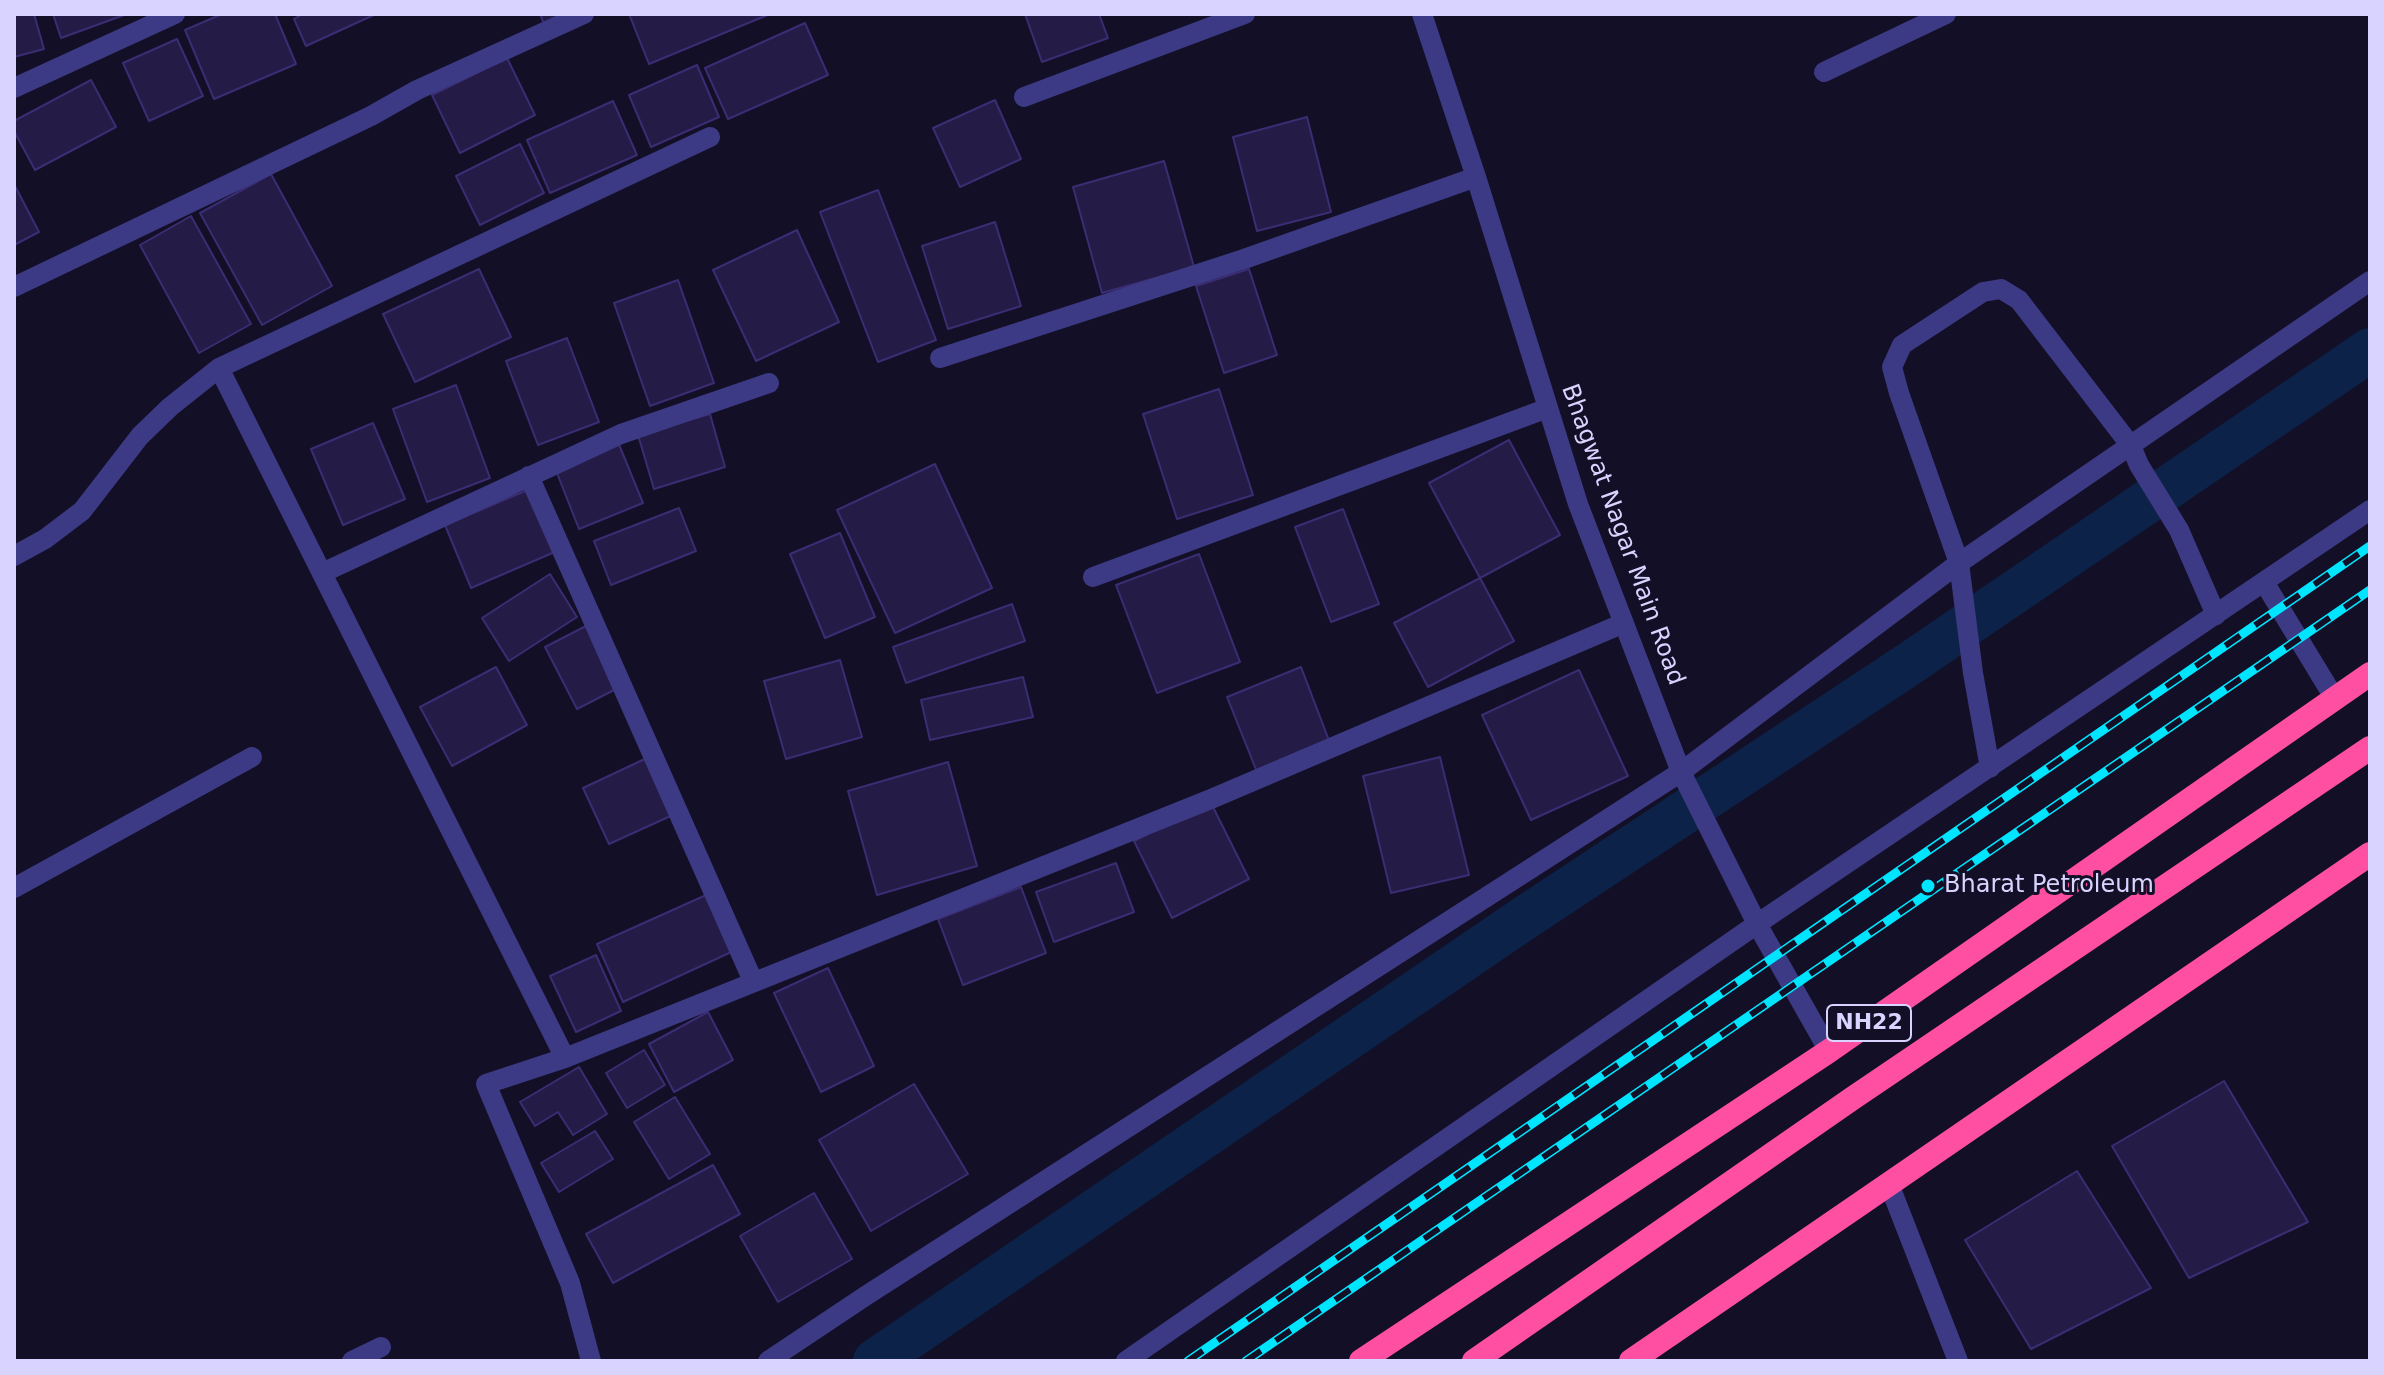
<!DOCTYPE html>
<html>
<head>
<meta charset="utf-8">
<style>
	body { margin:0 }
	#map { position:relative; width:2384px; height:1375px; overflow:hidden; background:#130f26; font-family:"DejaVu Sans",sans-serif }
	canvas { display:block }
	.frame { position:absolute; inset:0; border:16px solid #d9d4ff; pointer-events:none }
</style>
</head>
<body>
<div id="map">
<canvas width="2384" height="1375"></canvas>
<div class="frame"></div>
</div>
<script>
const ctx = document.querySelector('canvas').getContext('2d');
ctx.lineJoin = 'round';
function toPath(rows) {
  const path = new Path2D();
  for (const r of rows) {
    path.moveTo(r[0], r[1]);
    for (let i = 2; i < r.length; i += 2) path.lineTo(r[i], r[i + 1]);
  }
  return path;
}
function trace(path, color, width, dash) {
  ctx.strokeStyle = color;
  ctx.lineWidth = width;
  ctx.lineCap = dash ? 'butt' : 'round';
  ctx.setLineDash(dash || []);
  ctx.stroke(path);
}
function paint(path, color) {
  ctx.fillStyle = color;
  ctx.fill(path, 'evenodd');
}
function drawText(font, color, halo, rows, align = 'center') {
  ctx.font = font + ' "DejaVu Sans",sans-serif';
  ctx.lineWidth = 6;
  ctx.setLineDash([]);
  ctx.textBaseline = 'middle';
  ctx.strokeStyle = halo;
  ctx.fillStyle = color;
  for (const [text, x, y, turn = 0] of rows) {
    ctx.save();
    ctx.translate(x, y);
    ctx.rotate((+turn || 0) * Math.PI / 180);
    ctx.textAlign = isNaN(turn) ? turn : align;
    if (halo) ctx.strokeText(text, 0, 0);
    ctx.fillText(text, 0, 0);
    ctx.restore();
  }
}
trace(toPath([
	[875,1361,1520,921,1909,664,2370,350]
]), '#0c2248', 44);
const building = toPath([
	[14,14,34,14,44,49,14,57,14,14],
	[53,14,127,14,61,38,53,14],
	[222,14,275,14,296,64,214,99,185,30,222,14],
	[303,14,376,14,306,46,294,19,303,14],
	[540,14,565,14,544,24,540,14],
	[629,14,770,14,649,64,629,14],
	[1025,14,1099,14,1108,38,1042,62,1025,14],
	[805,23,828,75,728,119,705,68,805,23],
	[177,39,203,96,149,121,123,63,177,39],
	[507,58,535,115,460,153,432,95,507,58],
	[697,65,719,117,651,147,629,95,697,65],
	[91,80,116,127,35,170,14,131,14,121,91,80],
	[995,100,1021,159,960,187,933,128,995,100],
	[613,101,637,155,550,193,527,140,613,101],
	[1307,117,1331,212,1257,231,1233,137,1307,117],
	[520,144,544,193,480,225,456,176,520,144],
	[1164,161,1194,267,1102,293,1073,187,1164,161],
	[271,174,332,286,262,325,200,213,271,174],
	[14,184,39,232,14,245,14,184],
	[878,190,936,340,878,362,820,212,878,190],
	[191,216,251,324,199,353,140,245,191,216],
	[995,222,1021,306,948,329,922,246,995,222],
	[797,230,839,322,756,361,713,270,797,230],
	[479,269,511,337,415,382,383,314,479,269],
	[1249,269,1277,355,1224,373,1196,286,1249,269],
	[678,280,714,383,650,406,614,303,678,280],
	[567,338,599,422,538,445,506,361,567,338],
	[456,385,490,478,427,502,393,409,456,385],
	[1219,389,1253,495,1177,519,1143,414,1219,389],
	[710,414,725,467,654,489,638,435,710,414],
	[373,423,405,499,343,525,311,449,373,423],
	[1509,440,1560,535,1480,578,1429,483,1509,440],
	[618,442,643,503,579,529,555,468,618,442],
	[935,464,992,588,895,633,837,510,935,464],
	[530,489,557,551,471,588,445,525,530,489],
	[679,508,696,551,611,585,594,541,679,508],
	[1343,509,1379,604,1331,622,1295,527,1343,509],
	[840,533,875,617,825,638,790,554,840,533],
	[1199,554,1240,662,1157,693,1116,585,1199,554],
	[550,574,577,617,509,661,482,618,550,574],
	[1480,578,1514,641,1428,687,1394,623,1480,578],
	[1012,604,1025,641,906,683,893,647,1012,604],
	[586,626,618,688,577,709,545,647,586,626],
	[840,660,862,737,786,759,764,681,840,660],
	[496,667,527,725,452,766,420,707,496,667],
	[1301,667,1330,743,1257,772,1227,697,1301,667],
	[1579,670,1628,776,1531,820,1482,715,1579,670],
	[1023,677,1033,717,930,740,921,700,1023,677],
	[649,757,675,814,609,844,583,788,649,757],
	[1440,757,1469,875,1391,893,1363,776,1440,757],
	[948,762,977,866,877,895,848,791,948,762],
	[1211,803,1249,879,1172,918,1134,841,1211,803],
	[1116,863,1134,912,1054,942,1036,892,1116,863],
	[1021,887,1046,953,963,985,938,919,1021,887],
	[715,891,740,948,623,1002,597,944,715,891],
	[596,955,621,1011,576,1032,550,976,596,955],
	[828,968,874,1066,821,1092,774,993,828,968],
	[708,1012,733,1060,674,1092,649,1044,708,1012],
	[644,1050,665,1085,627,1108,606,1073,644,1050],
	[579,1067,607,1114,573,1135,558,1112,535,1126,520,1102,579,1067],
	[2224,1081,2308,1222,2189,1278,2112,1146,2224,1081],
	[914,1084,968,1174,871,1231,819,1140,914,1084],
	[675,1097,710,1154,669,1179,634,1122,675,1097],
	[595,1131,613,1159,559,1192,541,1163,595,1131],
	[713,1165,740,1214,613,1283,586,1234,713,1165],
	[2077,1171,2151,1288,2031,1349,1965,1240,2077,1171],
	[814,1193,852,1259,778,1302,740,1236,814,1193]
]);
paint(building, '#241b47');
trace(building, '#3b2d73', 2);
trace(toPath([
	[1422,14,1476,177,1578,504,1681,772,1757,924,1829,1051],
	[1824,72,1946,14],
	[14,88,175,14],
	[1024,97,1245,14],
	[14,287,371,116,417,90,584,14],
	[940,358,1244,259,1476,177],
	[219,368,565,1058,486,1084,570,1283,591,1361],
	[529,476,753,981],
	[14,556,45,539,82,511,140,436,170,407,219,368,710,137],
	[322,573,621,434,769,383],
	[1093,577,1548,408],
	[2264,582,2335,699],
	[1990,768,1973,673,1959,563,1899,393,1892,367,1902,345,1983,292,2001,289,2019,300,2131,446,2139,465,2179,530,2216,615],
	[14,888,252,757],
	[565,1058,1211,799,1624,623],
	[1889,1184,1958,1361],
	[352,1361,381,1347],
	[768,1361,867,1295,1681,772,1959,563,2370,281],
	[1126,1361,1757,924,2370,510]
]), '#3d3a85', 20);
trace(toPath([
	[1361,1361,1829,1051,2370,674],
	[1474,1361,1853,1098,2370,748],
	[1631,1361,2370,854]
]), '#ff4fa3', 24);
const rail = toPath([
	[1188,1361,2370,546],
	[1246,1361,2370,590]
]);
trace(rail, '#00e5ff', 9);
trace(rail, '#130f26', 6, [18]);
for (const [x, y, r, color] of [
	[1928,886,8,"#00e5ff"]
]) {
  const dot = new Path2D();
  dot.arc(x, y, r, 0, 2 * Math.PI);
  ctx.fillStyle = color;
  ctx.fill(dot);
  trace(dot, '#130f26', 3);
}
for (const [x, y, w] of [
	[1869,1023,84]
]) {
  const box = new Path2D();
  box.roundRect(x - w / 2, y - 18, w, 36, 6);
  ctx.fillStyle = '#130f26';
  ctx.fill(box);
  trace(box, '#d9d4ff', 2);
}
drawText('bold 22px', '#d9d4ff', null, [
	["NH22",1869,1023]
]);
drawText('24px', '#d9d4ff', '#130f26', [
	["Bhagwat Nagar Main Road",1622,535,70]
]);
drawText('24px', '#d9d4ff', '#130f26', [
	["Bharat Petroleum",1944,886]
], 'left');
</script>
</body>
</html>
